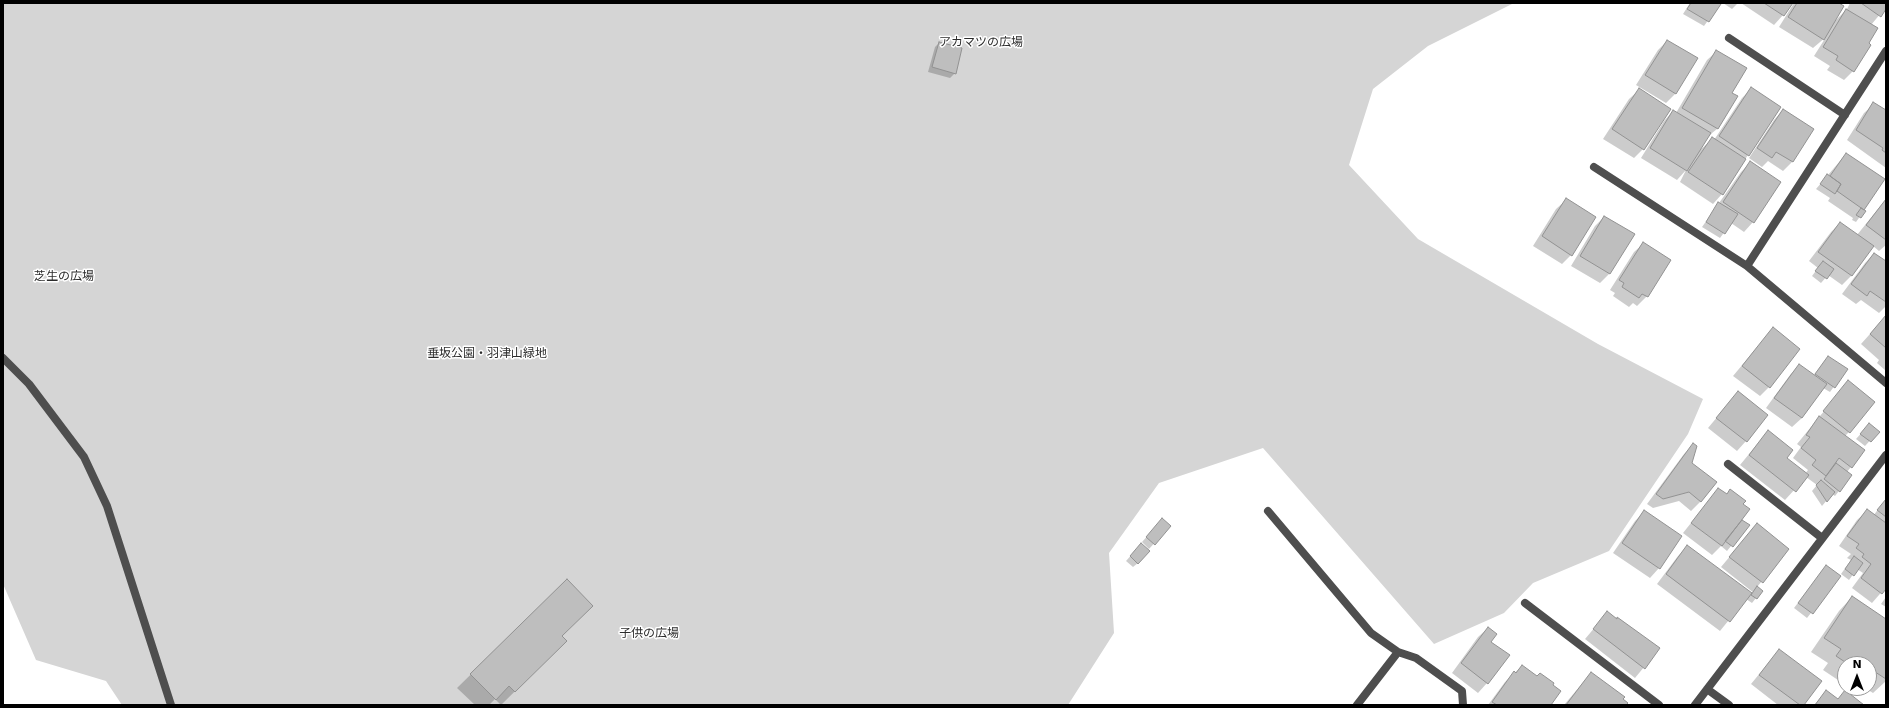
<!DOCTYPE html>
<html>
<head>
<meta charset="utf-8">
<style>
	body { margin:0 }
	#map { position:relative; width:1889px; height:708px; overflow:hidden; background:#fff; font-family:"DejaVu Sans",sans-serif }
	canvas { display:block }
	.frame { position:absolute; inset:0; border:4px solid #000; pointer-events:none }
	.north { position:absolute; left:1837px; top:656px; width:40px; height:40px; box-sizing:border-box; background:#fff; border:1px solid #999; border-radius:50%; rotate:0deg; font-size:11px; font-weight:700; line-height:16px; text-align:center; color:#000 }
	.north::after { content:''; display:block; margin:auto; width:14px; height:18px; background:#000; clip-path:polygon(50% 0,100% 100%,50% 72%,0 100%) }
</style>
</head>
<body>
<div id="map">
<canvas width="1889" height="708"></canvas>
<div class="frame"></div>
<div class="north">N</div>
</div>
<script>
const ctx = document.querySelector('canvas').getContext('2d');
ctx.lineJoin = 'round';
function paint(path, color) {
  ctx.fillStyle = color;
  ctx.fill(path, 'evenodd');
}
function toPath(rows) {
  const path = new Path2D();
  for (const r of rows) {
    path.moveTo(r[0], r[1]);
    for (let i = 2; i < r.length; i += 2) path.lineTo(r[i], r[i + 1]);
  }
  return path;
}
function trace(path, color, width, dash) {
  ctx.strokeStyle = color;
  ctx.lineWidth = width;
  ctx.lineCap = dash ? 'butt' : 'round';
  ctx.setLineDash(dash || []);
  ctx.stroke(path);
}
function drawText(font, color, halo, rows, align = 'center') {
  ctx.font = font + ' "DejaVu Sans","Noto Sans JP",sans-serif';
  ctx.lineWidth = 3;
  ctx.setLineDash([]);
  ctx.textBaseline = 'middle';
  ctx.strokeStyle = halo;
  ctx.fillStyle = color;
  for (const [text, x, y, turn = 0] of rows) {
    ctx.save();
    ctx.translate(x, y);
    ctx.rotate((+turn || 0) * Math.PI / 180);
    ctx.textAlign = isNaN(turn) ? turn : align;
    if (halo) ctx.strokeText(text, 0, 0);
    ctx.fillText(text, 0, 0);
    ctx.restore();
  }
}
paint(toPath([
	[3,3,1514,3,1428,46,1373,89,1349,165,1418,239,1598,344,1703,399,1688,434,1609,551,1533,583,1504,613,1434,644,1263,448,1159,483,1109,553,1114,633,1068,705,122,705,106,681,36,660,3,584]
]), '#d5d5d5');
paint(toPath([
	[1690,3,1717,3,1720,4,1704,26,1683,14],
	[1723,3,1738,3,1732,9],
	[1741,3,1792,3,1783,15,1774,25],
	[1794,3,1837,3,1834,22,1847,9,1850,3,1886,3,1886,7,1871,25,1853,71,1844,80,1827,70,1830,66,1814,56,1826,37,1813,48,1779,27],
	[1667,41,1696,59,1675,94,1666,103,1636,85,1658,50],
	[939,43,955,73,950,78,928,72,935,47],
	[1717,51,1730,93,1736,97,1717,129,1707,137,1699,151,1712,139,1714,140,1742,98,1751,89,1748,155,1722,194,1713,204,1680,182,1686,170,1677,180,1641,158,1664,121,1673,111,1676,113,1707,60],
	[1639,90,1643,149,1634,158,1603,139,1629,99],
	[1874,104,1886,112,1886,168,1847,140,1864,113],
	[1783,110,1813,130,1792,162,1783,171,1768,161,1762,167,1749,158,1774,120],
	[1846,154,1883,179,1862,210,1864,211,1856,222,1852,220,1853,218,1828,201,1830,198,1816,189],
	[1750,163,1780,182,1753,222,1744,232,1731,223,1720,238,1702,227,1741,172],
	[1886,199,1886,245,1879,251,1873,246,1851,276,1842,285,1828,275,1821,283,1812,276,1818,268,1809,261,1831,232,1840,223,1857,235],
	[1566,200,1571,255,1562,264,1533,246,1556,209],
	[1604,217,1633,235,1609,274,1600,283,1571,266,1595,226],
	[1644,243,1647,296,1637,306,1633,303,1629,307,1613,296,1615,293,1610,290,1634,252],
	[1874,254,1886,263,1886,306,1879,313,1861,300,1856,304,1842,294,1865,263],
	[1886,316,1886,371,1877,363,1879,360,1861,344],
	[1773,328,1769,387,1760,396,1733,376],
	[1828,357,1846,370,1830,392,1823,388,1802,418,1792,427,1766,408,1790,375,1799,365,1813,376],
	[1848,382,1849,432,1845,436,1864,450,1847,472,1839,491,1835,496,1832,494,1822,506,1812,491,1817,485,1806,477,1785,500,1740,465,1768,431,1786,458,1805,474,1808,470,1793,458,1801,447,1797,444],
	[1738,392,1746,441,1737,451,1708,428],
	[1865,429,1878,432,1865,446,1856,439],
	[1693,445,1691,463,1701,501,1691,511,1679,501,1653,508,1647,504,1684,454],
	[1718,489,1726,495,1730,491,1742,505,1738,524,1748,525,1727,551,1721,546,1712,555,1683,533],
	[1886,499,1886,587,1872,603,1852,588,1863,573,1857,569,1849,580,1841,574,1851,560,1847,558,1851,554,1839,546,1857,520,1867,511,1873,516],
	[1644,512,1681,536,1659,568,1650,578,1613,553,1635,521],
	[1158,524,1170,526,1149,549,1142,542],
	[1757,524,1788,550,1757,587,1756,598,1752,603,1746,599,1720,631,1657,584,1678,556,1687,547,1753,595,1754,593,1721,567],
	[1141,544,1138,563,1133,567,1126,561],
	[1826,566,1840,576,1807,618,1794,608],
	[567,580,561,636,566,641,501,705,495,699,489,705,475,705,457,688],
	[1852,597,1886,620,1886,681,1873,693,1865,688,1869,688,1869,664,1845,664,1845,678,1841,682,1823,670,1828,663,1811,652,1839,611],
	[1886,597,1886,607,1881,604],
	[1607,613,1616,620,1618,618,1659,649,1635,678,1585,639],
	[1488,628,1490,642,1487,683,1478,693,1452,673,1478,637],
	[1779,650,1803,705,1778,705,1751,684],
	[1522,666,1550,705,1488,705,1505,682],
	[1591,673,1622,699,1625,705,1564,705],
	[1826,692,1837,700,1845,692,1863,705,1814,705]
]), '#0003');
const building = toPath([
	[1691,3,1719,3,1721,4,1709,22,1687,9,1691,3],
	[1764,3,1793,3,1784,16,1764,3],
	[1797,3,1839,3,1844,6,1824,40,1788,17,1797,3],
	[1861,3,1886,3,1886,9,1881,17,1861,3],
	[1846,9,1878,28,1869,43,1871,45,1854,72,1836,60,1838,56,1823,47,1846,9],
	[1667,40,1698,58,1676,94,1645,75,1667,40],
	[939,42,962,48,956,74,932,67,939,42],
	[1716,50,1747,68,1732,93,1738,96,1718,129,1682,108,1716,50],
	[1751,87,1781,107,1749,156,1719,136,1751,87],
	[1639,88,1671,109,1644,150,1612,129,1639,88],
	[1873,102,1886,110,1886,153,1882,150,1883,148,1856,130,1873,102],
	[1783,109,1814,129,1793,162,1776,152,1772,158,1757,148,1783,109],
	[1673,110,1711,133,1687,171,1650,148,1673,110],
	[1712,137,1746,159,1723,195,1688,172,1712,137],
	[1846,153,1885,179,1864,210,1837,191,1841,184,1830,176,1846,153],
	[1750,161,1781,182,1754,223,1723,202,1750,161],
	[1827,174,1841,184,1835,194,1820,184,1827,174],
	[1566,198,1596,217,1572,256,1542,236,1566,198],
	[1886,199,1886,240,1866,225,1886,199],
	[1718,202,1738,214,1725,234,1706,222,1718,202],
	[1861,208,1866,211,1861,218,1856,215,1861,208],
	[1604,216,1635,234,1610,274,1580,256,1604,216],
	[1840,222,1874,246,1852,276,1818,252,1840,222],
	[1643,242,1671,260,1648,297,1642,294,1639,298,1622,287,1624,283,1619,280,1643,242],
	[1874,253,1886,261,1886,302,1870,291,1867,296,1851,284,1874,253],
	[1823,261,1834,269,1827,279,1815,271,1823,261],
	[1886,315,1886,348,1870,334,1886,315],
	[1773,327,1800,349,1770,388,1742,366,1773,327],
	[1828,356,1848,369,1835,388,1815,374,1828,356],
	[1799,364,1827,384,1802,418,1774,398,1799,364],
	[1848,380,1875,402,1850,433,1823,411,1848,380],
	[1738,391,1768,415,1747,442,1716,418,1738,391],
	[1819,416,1865,450,1852,468,1839,458,1826,476,1812,465,1816,460,1801,448,1810,437,1806,435,1819,416],
	[1869,423,1880,432,1871,442,1860,434,1869,423],
	[1768,430,1793,450,1787,458,1809,475,1796,492,1749,455,1768,430],
	[1693,443,1697,446,1692,463,1717,482,1701,502,1689,492,1663,499,1656,494,1693,443],
	[1836,463,1852,475,1840,492,1824,479,1836,463],
	[1821,480,1835,492,1827,502,1816,485,1821,480],
	[1718,488,1727,494,1730,489,1746,501,1743,504,1750,509,1722,546,1691,523,1718,488],
	[1886,499,1886,517,1877,510,1886,499],
	[1867,509,1886,523,1886,589,1882,594,1861,578,1871,564,1862,557,1864,554,1856,548,1859,544,1847,536,1867,509],
	[1644,510,1682,536,1660,569,1622,543,1644,510],
	[1162,518,1171,526,1155,545,1146,537,1162,518],
	[1742,520,1750,525,1733,547,1725,541,1742,520],
	[1757,523,1789,549,1763,583,1729,557,1757,523],
	[1141,543,1150,551,1138,564,1130,556,1141,543],
	[1687,545,1752,593,1730,622,1666,574,1687,545],
	[1854,556,1863,563,1854,576,1845,569,1854,556],
	[1826,565,1841,576,1813,614,1798,603,1826,565],
	[567,579,593,606,562,636,567,641,515,692,509,686,496,700,470,674,567,579],
	[1757,586,1763,591,1757,599,1751,595,1757,586],
	[1852,596,1886,619,1886,679,1869,668,1869,664,1863,664,1860,662,1858,664,1848,664,1836,656,1841,649,1824,638,1852,596],
	[1607,611,1617,619,1617,617,1660,648,1645,669,1593,629,1607,611],
	[1488,627,1497,634,1491,642,1510,655,1488,684,1461,663,1488,627],
	[1779,649,1822,681,1804,705,1800,705,1759,675,1779,649],
	[1522,665,1537,676,1540,673,1554,683,1553,685,1561,691,1551,705,1497,705,1492,702,1514,671,1516,673,1522,665],
	[1591,672,1625,697,1623,699,1628,703,1626,705,1566,705,1591,672],
	[1826,690,1838,699,1845,690,1864,705,1815,705,1826,690]
]);
paint(building, '#bebebe');
trace(building, '#929292', 1);
trace(toPath([
	[1729,38,1845,115],
	[1594,167,1747,266,1886,383],
	[1747,266,1886,51],
	[3,358,29,384,84,457,107,506,171,705],
	[1728,464,1822,538],
	[1268,511,1371,633,1398,652,1416,658,1462,691,1463,705],
	[1525,603,1659,705],
	[1707,689,1729,705],
	[1357,705,1398,652],
	[1695,705,1886,455]
]), '#4e4e4e', 8);
drawText('12px', '#2c2c2c', '#fff', [
	["アカマツの広場",981,43],
	["芝生の広場",64,277],
	["垂坂公園・羽津山緑地",487,354],
	["子供の広場",649,634]
]);
</script>
</body>
</html>
